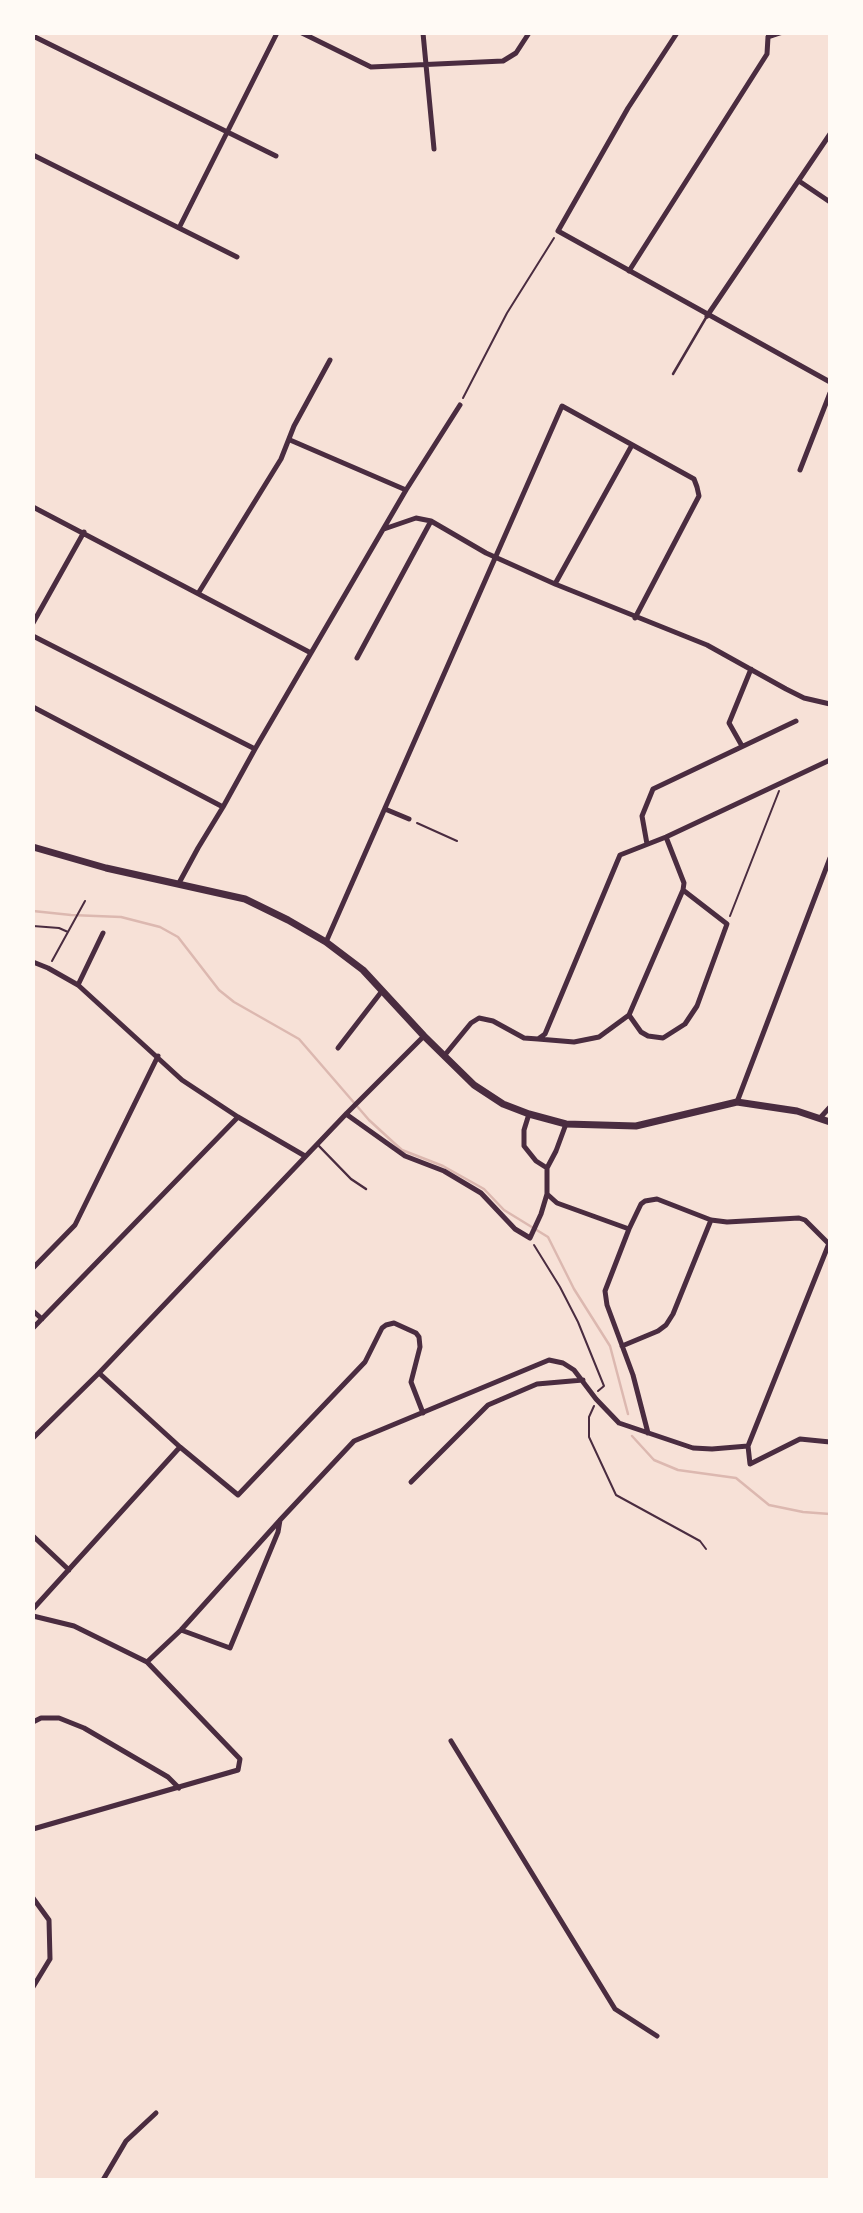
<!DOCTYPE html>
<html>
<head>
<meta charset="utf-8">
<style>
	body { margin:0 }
	#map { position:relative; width:863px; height:2213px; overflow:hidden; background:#f7e1d7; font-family:"Source Sans 3",sans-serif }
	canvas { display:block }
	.frame { position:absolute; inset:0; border:35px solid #fffaf5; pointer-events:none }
</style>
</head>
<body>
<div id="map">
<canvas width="863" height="2213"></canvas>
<div class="frame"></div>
</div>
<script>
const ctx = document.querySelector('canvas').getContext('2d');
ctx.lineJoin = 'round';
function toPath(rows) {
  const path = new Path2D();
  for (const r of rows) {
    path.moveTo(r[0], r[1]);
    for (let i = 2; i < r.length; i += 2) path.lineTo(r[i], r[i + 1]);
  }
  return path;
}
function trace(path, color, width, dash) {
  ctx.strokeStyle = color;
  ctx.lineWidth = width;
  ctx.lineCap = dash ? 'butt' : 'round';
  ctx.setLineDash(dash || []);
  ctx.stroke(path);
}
trace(toPath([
	[33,911,71,915,121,917,160,927,178,937,219,990,234,1002,299,1039,369,1120,393,1142,402,1150,443,1166,484,1189,504,1210,548,1237,574,1289,610,1346,628,1414],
	[632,1436,654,1460,678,1470,736,1478,769,1505,803,1512,830,1514]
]), '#dcb8b0', 2.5);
trace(toPath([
	[463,398,507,313,554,238],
	[417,823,457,841],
	[730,916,779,791],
	[33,926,59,928,68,932],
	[52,961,85,901],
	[534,1245,560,1287,578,1322,604,1386,598,1391],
	[594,1406,589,1417,589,1437,616,1495,700,1541,706,1549]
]), '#4a2c40', 2);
trace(toPath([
	[673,374,707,316],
	[317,1144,351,1179,366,1189]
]), '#4a2c40', 2.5);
trace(toPath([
	[302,33,371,67,503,61,516,53,529,33],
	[423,33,434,149],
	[677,33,628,108,558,231,830,382],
	[33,36,276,156],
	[768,37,780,33],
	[33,155,237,257],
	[799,181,830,202],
	[179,228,277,33],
	[629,271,767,54,768,37],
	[707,316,830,134],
	[290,440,406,490],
	[800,470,830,393],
	[33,507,311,653],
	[384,529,416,518,431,521,486,553,555,584,707,645,786,689,804,698,830,704],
	[555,584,632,445],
	[199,592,281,459,294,426,330,360],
	[33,623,84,532],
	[33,636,255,749],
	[357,658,431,521],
	[33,707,223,807],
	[742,746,729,723,751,669],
	[385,809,409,819],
	[647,844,642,816,653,789,796,721],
	[179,883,198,848,223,807,255,749,406,490,460,405],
	[326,942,562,406,694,479,697,487,699,496,635,618],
	[33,962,48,968,78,985,182,1080,238,1117,305,1156],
	[78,985,103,933],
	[629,1015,641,1032,648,1036,663,1038,685,1024,697,1006,727,924,683,890],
	[538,1039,574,1042,599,1037,629,1015,683,890,684,883,666,837],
	[338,1048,382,991],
	[444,1056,471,1023,479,1018,493,1021,524,1038,538,1039,545,1034,620,855,666,837,830,760],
	[737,1102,830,858],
	[346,1114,405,1156,444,1171,481,1193,515,1229,530,1238,541,1214,547,1194],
	[529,1114,524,1130,524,1146,536,1161,547,1168],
	[820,1118,830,1107],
	[566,1124,556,1151,547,1168,547,1194,557,1203,629,1229],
	[830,1241,748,1446,750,1464,800,1439,830,1442],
	[33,1268,75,1225,158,1056],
	[33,1311,42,1319],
	[33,1328,238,1117],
	[622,1346,658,1331,666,1325,673,1314,711,1220],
	[99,1373,180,1447,238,1495,365,1362,382,1328,386,1325,394,1323,416,1333,419,1337,420,1347,411,1382,423,1413],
	[648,1433,633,1375,607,1305,605,1291,629,1229,641,1204,645,1201,657,1199,711,1220,727,1222,799,1218,805,1220,828,1243],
	[33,1438,99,1373,346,1114,424,1036],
	[411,1482,488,1405,537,1384,583,1380],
	[33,1536,69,1570],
	[33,1609,180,1447],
	[33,1616,74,1626,147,1662,240,1759,238,1770,33,1829],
	[181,1630,230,1648,278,1532,280,1520],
	[147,1662,181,1630,281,1519,354,1441,549,1360,563,1363,574,1370,596,1399,619,1423,693,1448,712,1449,748,1446],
	[33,1722,41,1718,59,1718,84,1728,168,1777,179,1788],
	[451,1741,615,2009,657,2036],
	[33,1898,49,1920,50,1959,33,1987],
	[103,2180,126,2141,156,2113]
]), '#4a2c40', 5);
trace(toPath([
	[33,847,106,868,245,899,288,920,326,942,363,970,424,1036,474,1085,503,1104,529,1114,566,1124,636,1126,737,1102,797,1111,830,1122]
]), '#4a2c40', 7);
</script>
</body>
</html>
